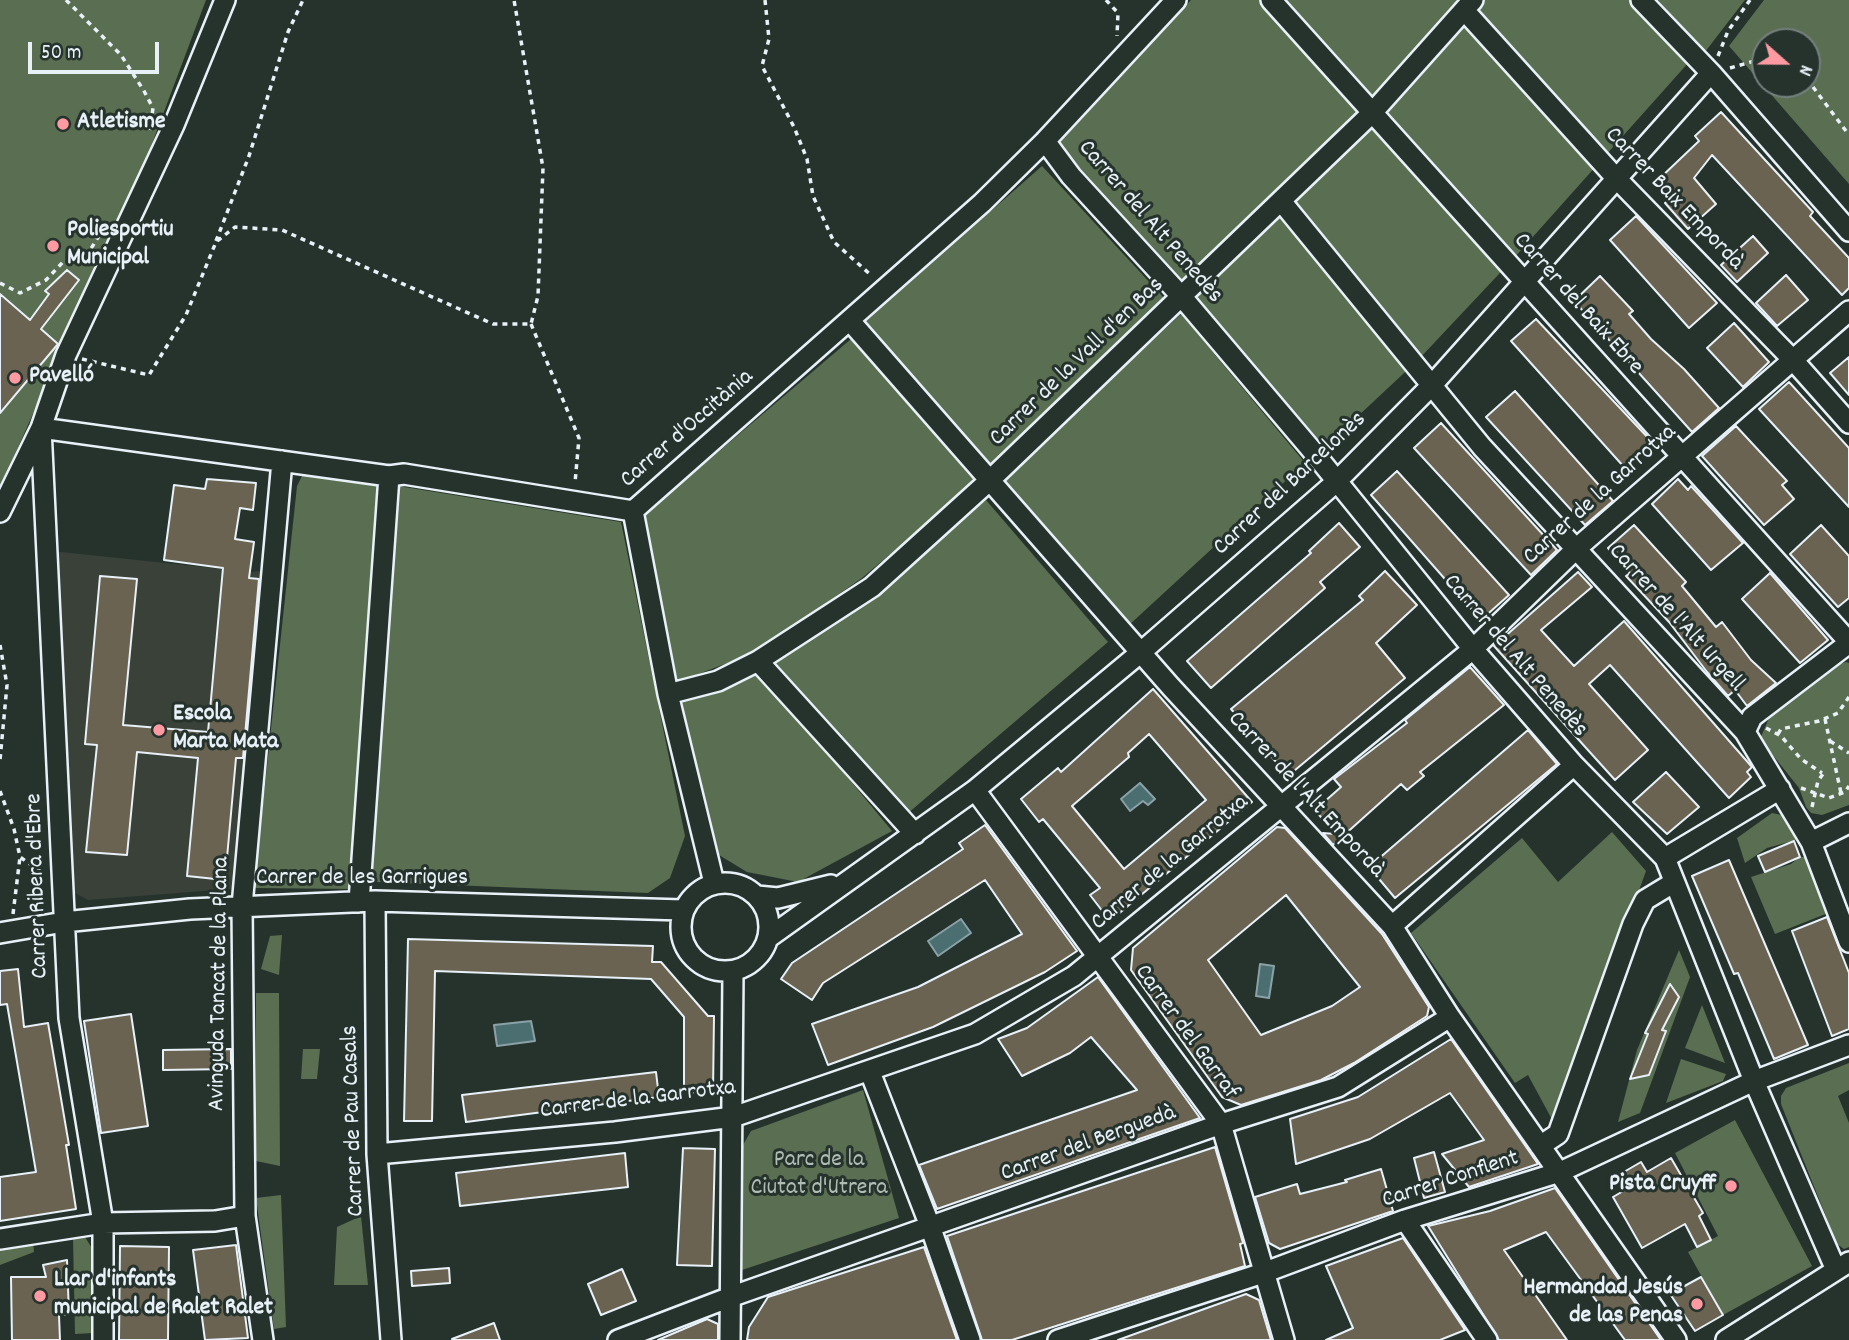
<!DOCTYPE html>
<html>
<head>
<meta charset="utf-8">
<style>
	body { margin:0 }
	#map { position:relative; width:1849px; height:1340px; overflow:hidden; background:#26332d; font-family:Dekko,sans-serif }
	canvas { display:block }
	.north { position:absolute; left:1751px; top:28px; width:70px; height:70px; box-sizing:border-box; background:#26332d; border:2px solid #747f7e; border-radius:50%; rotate:111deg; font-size:19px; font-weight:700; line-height:28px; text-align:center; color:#e8f1f8 }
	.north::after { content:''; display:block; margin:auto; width:24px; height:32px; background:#ff9aa2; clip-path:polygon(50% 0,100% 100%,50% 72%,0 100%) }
	.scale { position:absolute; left:28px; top:42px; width:131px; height:32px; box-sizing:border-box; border:4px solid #e8f1f8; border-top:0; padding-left:9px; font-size:21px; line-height:24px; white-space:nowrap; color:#e8f1f8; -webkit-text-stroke:5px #26332d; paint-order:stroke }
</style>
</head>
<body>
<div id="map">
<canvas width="1849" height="1340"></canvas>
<div class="north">N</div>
<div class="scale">50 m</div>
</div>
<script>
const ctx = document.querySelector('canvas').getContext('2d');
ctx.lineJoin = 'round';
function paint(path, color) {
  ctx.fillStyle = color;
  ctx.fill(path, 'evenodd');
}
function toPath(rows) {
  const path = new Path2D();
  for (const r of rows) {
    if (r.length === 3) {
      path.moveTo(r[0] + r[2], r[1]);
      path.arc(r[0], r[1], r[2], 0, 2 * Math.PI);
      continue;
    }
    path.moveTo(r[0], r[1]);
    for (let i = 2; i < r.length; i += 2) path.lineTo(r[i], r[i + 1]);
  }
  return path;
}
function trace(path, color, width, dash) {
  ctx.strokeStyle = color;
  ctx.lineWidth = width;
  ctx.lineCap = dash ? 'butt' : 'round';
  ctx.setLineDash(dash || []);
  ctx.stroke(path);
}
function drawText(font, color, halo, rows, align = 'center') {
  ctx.font = font + ' Dekko,sans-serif';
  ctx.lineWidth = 6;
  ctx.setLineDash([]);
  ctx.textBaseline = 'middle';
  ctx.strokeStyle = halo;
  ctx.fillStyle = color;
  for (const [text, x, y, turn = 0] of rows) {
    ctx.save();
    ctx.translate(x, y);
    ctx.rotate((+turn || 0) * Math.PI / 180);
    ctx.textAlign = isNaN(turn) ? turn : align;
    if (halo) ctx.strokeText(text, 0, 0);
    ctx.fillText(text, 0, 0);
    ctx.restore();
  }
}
paint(toPath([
	[52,551,250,572,272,570,242,888,88,900,69,890]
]), '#3a4138');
paint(toPath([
	[0,0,206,0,147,157,0,488],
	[1191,0,1632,0,1689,62,1514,258,1419,359,1325,447,1180,279,1055,147],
	[1658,0,1745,0,1705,52],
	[1764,0,1849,0,1849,184,1729,46],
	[1807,42,1807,84,1765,84,1765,42],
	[1042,166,1164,298,988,466,864,323],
	[1181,314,1305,463,1128,626,1000,483],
	[851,339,975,482,862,578,754,653,677,682,644,515],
	[304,472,381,481,368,616,352,889,254,888,297,486],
	[398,486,621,522,685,836,670,878,648,893,377,882,369,869],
	[986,500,1108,642,907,814,769,663,882,588],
	[1846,662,1849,663,1849,805,1822,815,1811,813,1806,807,1799,788,1760,739,1769,718,1826,669],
	[757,668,892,831,798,882,747,872,719,855,678,700],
	[1772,813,1786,816,1796,840,1767,848,1745,863,1737,838],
	[1612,832,1646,871,1555,1125,1528,1075,1515,1083,1411,933,1522,838,1558,882],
	[1800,857,1806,857,1828,913,1775,934,1751,877,1791,864],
	[282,935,279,975,261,969,270,936],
	[1679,950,1690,977,1640,1113,1618,1122,1637,1050],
	[256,993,279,993,280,1166,256,1161],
	[1702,1005,1725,1063,1685,1048],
	[303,1049,320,1049,317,1079,301,1079],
	[1681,1059,1726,1074,1723,1081,1666,1103],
	[1849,1063,1849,1090,1838,1096,1849,1123,1849,1247,1844,1249,1837,1244,1781,1104,1781,1096,1786,1088],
	[863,1090,899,1218,742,1270,743,1145,751,1131],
	[1735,1120,1812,1266,1723,1315,1688,1252,1718,1236,1675,1153],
	[281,1195,286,1327,274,1329,256,1198],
	[361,1216,368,1285,334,1285,337,1227],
	[85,1237,93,1250,93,1333,75,1334,73,1238],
	[33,1242,34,1252,0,1265,0,1248]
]), '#5a6e51');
const water = toPath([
	[1140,783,1155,799,1148,805,1143,801,1130,811,1121,799,1140,783],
	[961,919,971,933,938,956,928,941,961,919],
	[1260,964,1274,966,1269,998,1256,996,1260,964],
	[531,1021,535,1041,497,1046,494,1025,531,1021]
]);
paint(water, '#4b6e71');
trace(water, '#8aa2a7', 2);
const building = toPath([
	[1721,112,1813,212,1810,216,1849,258,1849,288,1842,295,1712,155,1694,178,1716,204,1688,229,1665,203,1674,196,1659,179,1699,141,1695,136,1721,112],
	[1636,216,1717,303,1689,328,1610,240,1636,216],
	[1753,236,1768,253,1737,282,1721,265,1753,236],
	[67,270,79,280,41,329,58,344,0,413,0,294,30,320,49,294,45,291,67,270],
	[1786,275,1808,300,1777,326,1756,303,1786,275],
	[1600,276,1633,311,1629,314,1651,339,1684,369,1719,408,1692,432,1574,301,1600,276],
	[1536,319,1653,443,1624,467,1511,341,1536,319],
	[1734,323,1769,362,1743,387,1707,348,1734,323],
	[1849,357,1849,395,1830,373,1849,357],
	[1789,382,1849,448,1849,507,1759,409,1789,382],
	[1515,391,1613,501,1585,525,1486,417,1515,391],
	[1441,423,1557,550,1531,575,1414,448,1441,423],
	[1736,426,1787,481,1782,485,1794,499,1764,525,1702,456,1736,426],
	[1397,471,1509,595,1481,620,1371,495,1397,471],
	[207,479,256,483,253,510,240,508,235,539,254,542,249,578,259,579,243,758,236,758,225,880,187,876,198,758,137,752,127,855,86,852,97,745,85,744,100,576,137,579,123,725,208,732,223,568,164,560,174,485,205,489,207,479],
	[1678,479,1688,490,1691,486,1743,543,1711,570,1652,504,1678,479],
	[1339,523,1360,547,1320,582,1325,588,1211,688,1187,661,1311,553,1309,551,1339,523],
	[1634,525,1686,582,1682,586,1716,627,1722,622,1751,660,1776,683,1747,706,1735,690,1728,696,1707,672,1669,622,1626,576,1630,573,1608,548,1634,525],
	[1821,525,1849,556,1849,598,1838,607,1790,554,1821,525],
	[1385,571,1417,605,1376,643,1405,678,1288,776,1231,709,1363,600,1359,596,1385,571],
	[1578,572,1592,587,1541,630,1574,666,1624,621,1752,767,1747,772,1751,777,1729,798,1610,665,1589,684,1648,750,1615,780,1494,646,1578,572],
	[1770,573,1828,640,1800,663,1742,599,1770,573],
	[1470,667,1504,705,1420,772,1424,776,1407,790,1401,784,1333,845,1323,833,1335,834,1315,810,1341,787,1334,779,1407,723,1405,720,1470,667],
	[1153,689,1252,802,1110,921,1090,895,1100,888,1043,819,1039,822,1021,799,1058,768,1061,772,1153,689],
	[1149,734,1206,800,1124,869,1072,806,1129,757,1128,753,1149,734],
	[1528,730,1557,764,1395,898,1369,867,1528,730],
	[1666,772,1699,807,1667,834,1633,802,1666,772],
	[985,825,1077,951,1045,972,933,1027,828,1065,812,1024,918,987,1022,934,985,880,823,983,812,1000,781,979,792,963,963,849,959,843,985,825],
	[1277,827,1285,828,1382,934,1429,1007,1427,1016,1354,1063,1321,1080,1241,1105,1222,1097,1131,970,1133,948,1277,827],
	[1286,895,1360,987,1332,1006,1261,1035,1208,960,1286,895],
	[1794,841,1800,857,1765,872,1758,856,1794,841],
	[1729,860,1808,1045,1774,1059,1738,973,1734,974,1692,876,1729,860],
	[1827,917,1849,973,1849,1029,1832,1036,1792,931,1827,917],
	[408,939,653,946,652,962,661,962,708,1016,714,1016,713,1093,684,1092,684,1017,651,979,435,971,432,1121,404,1121,408,939],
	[18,969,24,1027,48,1023,69,1145,66,1145,76,1209,0,1221,0,1177,36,1172,7,1004,0,1005,0,971,18,969],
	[1098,977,1200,1118,937,1209,919,1165,1137,1090,1091,1037,1070,1053,1022,1076,998,1039,1027,1028,1098,977],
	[1670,984,1679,997,1662,1030,1666,1031,1649,1075,1630,1079,1648,1034,1645,1033,1670,984],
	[131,1014,148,1126,101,1133,84,1021,131,1014],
	[1451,1039,1538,1164,1469,1187,1442,1154,1484,1140,1450,1093,1370,1139,1296,1164,1290,1119,1358,1097,1451,1039],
	[231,1049,231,1069,163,1070,163,1050,231,1049],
	[656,1072,659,1097,466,1122,462,1095,656,1072],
	[1215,1147,1243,1243,1240,1244,1245,1266,1012,1340,982,1340,947,1236,1215,1147],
	[683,1148,715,1149,712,1266,677,1265,683,1148],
	[1434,1152,1445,1192,1424,1198,1414,1158,1434,1152],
	[625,1153,628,1187,460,1206,456,1173,625,1153],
	[1671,1158,1703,1213,1699,1216,1711,1240,1697,1247,1685,1224,1642,1248,1613,1197,1625,1190,1617,1176,1641,1162,1647,1172,1671,1158],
	[1381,1169,1393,1211,1280,1249,1269,1243,1255,1197,1297,1184,1300,1194,1347,1182,1345,1180,1381,1169],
	[1555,1188,1661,1340,1625,1340,1546,1232,1504,1250,1567,1340,1499,1340,1428,1226,1490,1211,1555,1188],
	[1403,1238,1465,1330,1440,1340,1326,1340,1353,1328,1326,1266,1403,1238],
	[236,1245,248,1338,205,1340,193,1250,236,1245],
	[120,1246,169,1247,168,1340,119,1340,120,1246],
	[924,1247,957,1340,747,1340,749,1327,768,1297,924,1247],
	[67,1260,69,1314,59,1315,60,1340,12,1340,11,1277,46,1277,43,1265,67,1260],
	[449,1268,450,1283,412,1286,411,1271,449,1268],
	[622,1269,636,1301,601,1315,588,1284,622,1269],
	[1701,1277,1723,1315,1695,1331,1670,1294,1701,1277],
	[1246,1294,1259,1300,1271,1340,1118,1340,1246,1294],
	[707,1319,718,1324,718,1340,658,1340,707,1319],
	[494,1323,500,1340,453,1340,452,1339,494,1323]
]);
paint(building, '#6a6352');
trace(building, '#e8f1f8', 2);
const street = toPath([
	[1271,0,1849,642],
	[1641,0,1711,73,1849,231],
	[1464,10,1616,178,1793,360,1849,423],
	[1045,141,1071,176,1182,297,1310,448,1473,649,1574,765,1665,858,1754,1081,1836,1270],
	[1281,201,1482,447,1745,732,1811,842,1849,942],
	[851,322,1171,687,1392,926,1450,1017,1676,1340],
	[633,511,668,694,714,883],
	[0,512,41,428,66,355,174,125,225,0],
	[758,661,915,834],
	[668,694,718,681,758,661,872,587,989,481,1372,113,1473,0],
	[1745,732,1752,717,1849,643],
	[975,790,1221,1124,1284,1340],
	[1811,842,1849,823],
	[1665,858,1780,789],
	[725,927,44],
	[757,896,778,898,831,885],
	[375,901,377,1154,391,1340],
	[359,902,389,476],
	[1392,926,1574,765],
	[0,933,64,922,190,909,375,901,683,910],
	[768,938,975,790,1140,653,1335,483,1433,384,1711,73],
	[870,1072,930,1226,970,1340],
	[1540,1146,1558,1134,1633,924,1645,900,1673,883],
	[377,1154,615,1132,733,1117,975,1034,1074,976,1473,649,1577,548,1849,311],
	[1405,1220,1487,1340],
	[0,1239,103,1223,215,1221,245,1216],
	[103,1340,103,1223,69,1018,41,428,389,476,404,474,633,511,982,203,1045,141,1176,0],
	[263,1340,245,1216,242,906,282,461],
	[618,1340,733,1296,1221,1124,1338,1087,1450,1017],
	[730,1340,733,971],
	[1058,1340,1263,1273,1405,1220,1560,1172,1754,1081,1849,1045],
	[1726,1340,1849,1262]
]);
trace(street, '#e8f1f8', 24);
trace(toPath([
	[66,0,121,55,144,91,153,108,150,130],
	[765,0,769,39,762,66,794,127,807,159,813,196,834,242,872,276],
	[1106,0,1118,13,1117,36],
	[1718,56,1728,31,1750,0],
	[1730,68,1765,58],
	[1807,79,1849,135],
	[216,241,249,156,288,32,303,0],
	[0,283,20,293,46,280,63,262,73,262,87,255,102,231],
	[531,324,579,438,575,483],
	[82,359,149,375,186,315,216,242,235,227,282,230,493,324,531,324,538,296,543,168,514,0],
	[0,645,7,685,0,760],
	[1825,719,1841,793],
	[1766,728,1781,736,1801,759,1822,773],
	[1778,734,1781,729,1819,721,1838,713,1849,697],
	[1830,741,1849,753],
	[1801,788,1829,798,1845,792,1849,786],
	[0,791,14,829,20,857,44,874],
	[1812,807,1818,781,1825,771],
	[13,914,20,857]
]), '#e8f1f8', 3.5, [5, 5]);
trace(street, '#26332d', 19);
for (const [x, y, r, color] of [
	[63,124,7,"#ff9aa2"],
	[53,246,7,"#ff9aa2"],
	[15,378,7,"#ff9aa2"],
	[159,730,7,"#ff9aa2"],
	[1731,1186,7,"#ff9aa2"],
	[40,1296,7,"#ff9aa2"],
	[1697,1304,7,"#ff9aa2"]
]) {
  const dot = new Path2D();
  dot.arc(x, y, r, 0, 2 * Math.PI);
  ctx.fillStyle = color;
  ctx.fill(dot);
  trace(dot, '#26332d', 2.5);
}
drawText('bold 24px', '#e8f1f8', '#26332d', [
	["Atletisme",77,124],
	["Poliesportiu",67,232],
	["Municipal",67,260],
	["Pavelló",29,378],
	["Escola",173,716],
	["Marta Mata",173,744],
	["Pista Cruyff",1717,1186,"right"],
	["Llar d'infants",54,1282],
	["municipal de Ralet Ralet",54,1310],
	["Hermandad Jesús",1683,1290,"right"],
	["de las Penas",1683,1318,"right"]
], 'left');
drawText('24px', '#e8f1f8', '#26332d', [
	["Carrer Baix Empordà",1673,200,46],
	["Carrer del Alt Penedès",1149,223,49],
	["Carrer del Baix Ebre",1577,305,48],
	["Carrer de la Vall d'en Bas",1078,363,-44],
	["Carrer d'Occitània",688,430,-41],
	["Carrer del Barcelonès",1291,485,-43],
	["Carrer de la Garrotxa",1601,496,-42],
	["Carrer de l'Alt Urgell",1675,619,48],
	["Carrer del Alt Penedès",1514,657,49],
	["Carrer de l'Alt Empordà",1305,796,47],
	["Carrer de la Garrotxa",1171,864,-40],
	["Carrer de les Garrigues",362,880],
	["Carrer Ribera d'Ebre",39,886,-92],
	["Avinguda Tancat de la Plana",221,984,-89],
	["Carrer del Garraf",1185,1033,54],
	["Carrer de la Garrotxa",638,1101,-7],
	["Carrer de Pau Casals",355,1121,-92],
	["Carrer del Berguedà",1089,1145,-20],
	["Carrer Conflent",1451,1181,-18]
]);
drawText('24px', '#afbdb5', '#26332d', [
	["Parc de la",819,1162],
	["Ciutat d'Utrera",819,1190]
]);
</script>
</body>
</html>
